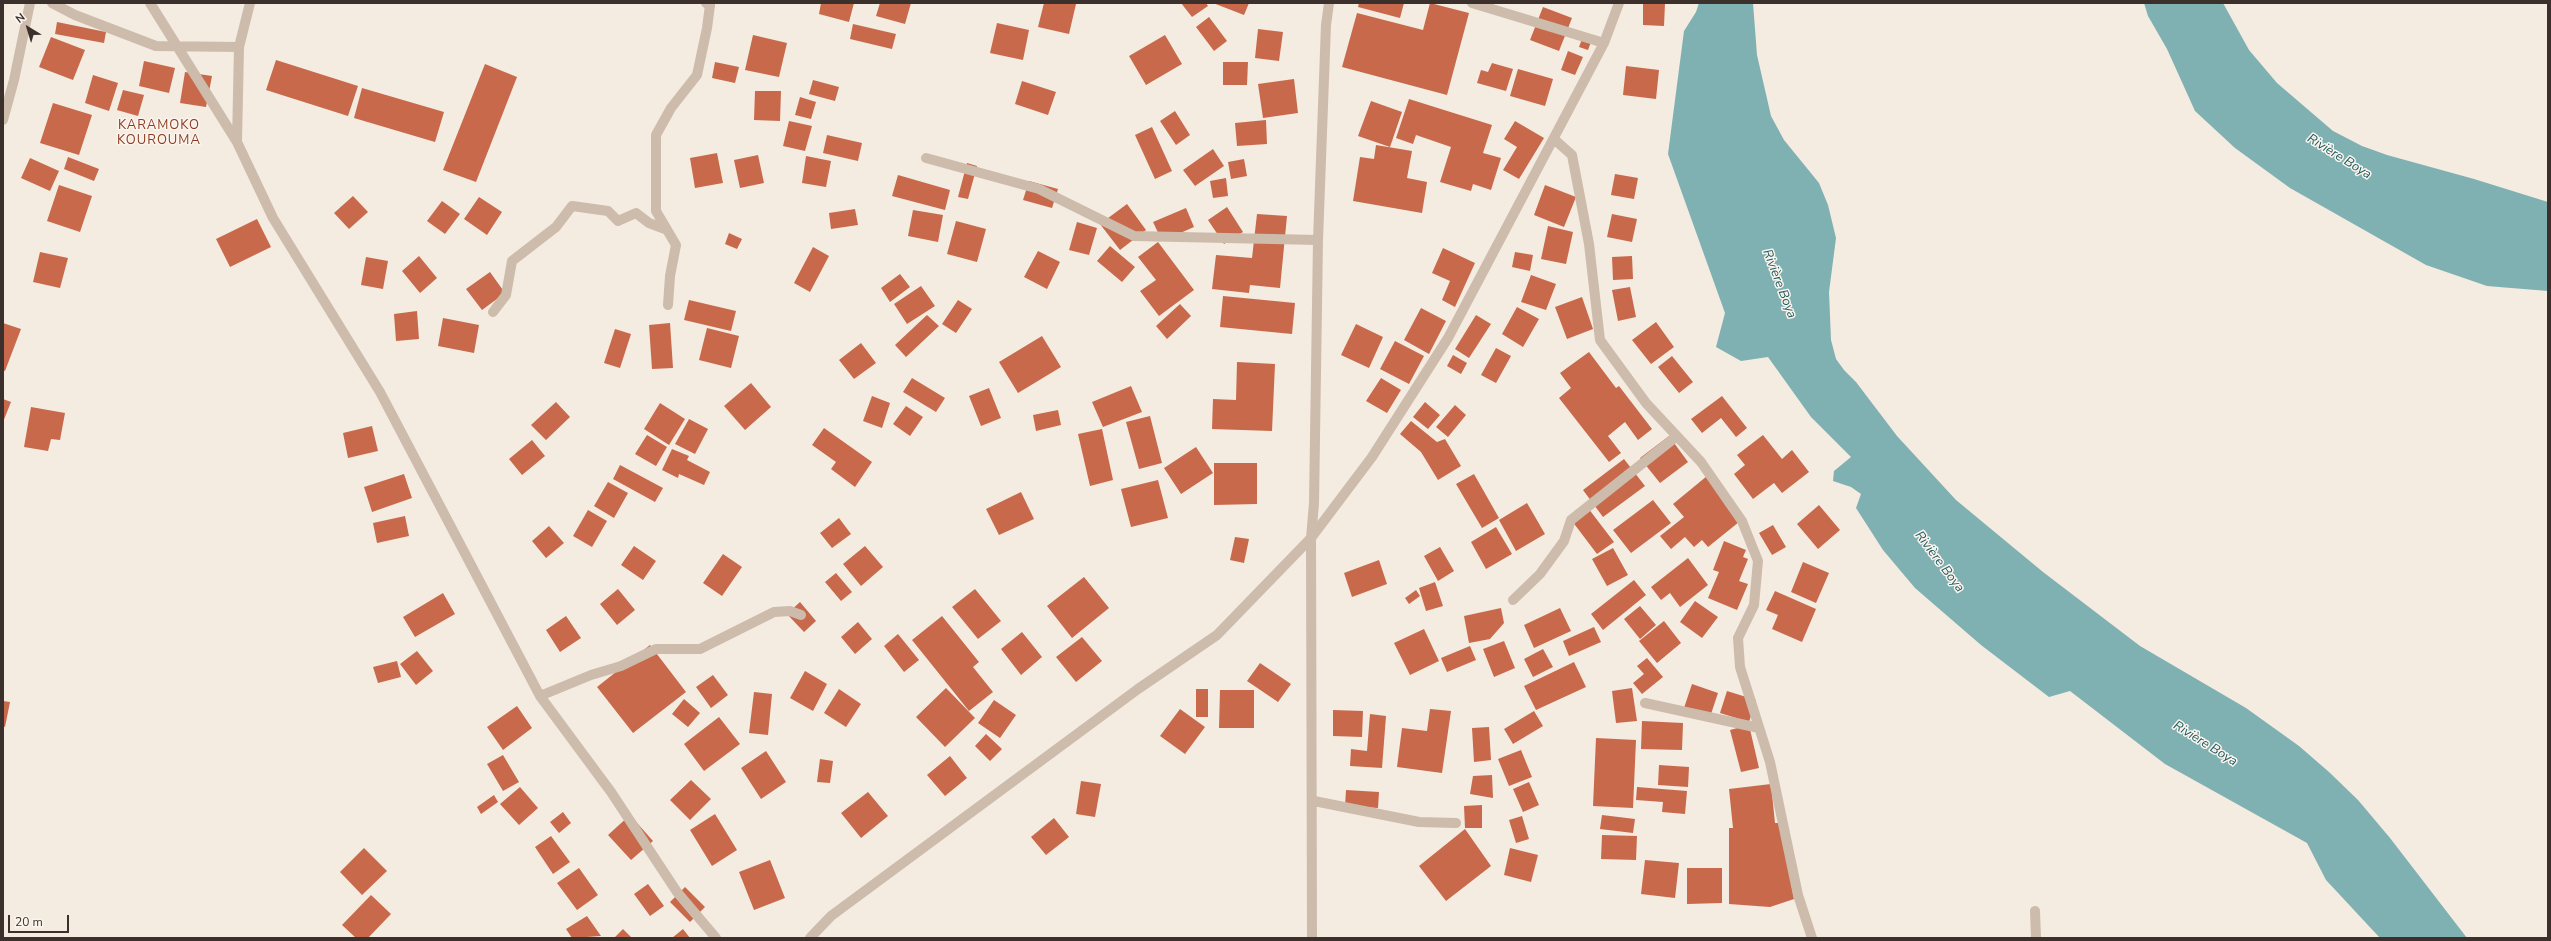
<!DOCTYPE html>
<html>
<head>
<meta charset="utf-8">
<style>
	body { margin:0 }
	#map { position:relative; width:2551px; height:941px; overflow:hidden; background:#f4ebe1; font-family:"Nunito Sans",sans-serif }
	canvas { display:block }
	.frame { position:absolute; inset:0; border:4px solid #3b302b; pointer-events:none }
	.north { position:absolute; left:8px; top:8px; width:40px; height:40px; -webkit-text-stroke:3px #fbf5ee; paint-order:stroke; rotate:322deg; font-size:11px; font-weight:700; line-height:16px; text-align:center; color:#3b302b }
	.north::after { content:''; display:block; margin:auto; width:14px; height:18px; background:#3b302b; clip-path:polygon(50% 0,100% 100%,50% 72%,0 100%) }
	.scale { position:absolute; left:8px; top:915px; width:61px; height:18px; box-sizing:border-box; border:2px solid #3b302b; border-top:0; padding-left:5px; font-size:12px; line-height:14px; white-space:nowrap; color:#3b302b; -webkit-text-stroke:3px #fbf5ee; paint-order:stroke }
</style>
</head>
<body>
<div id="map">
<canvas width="2551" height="941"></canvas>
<div class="frame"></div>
<div class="north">N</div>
<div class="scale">20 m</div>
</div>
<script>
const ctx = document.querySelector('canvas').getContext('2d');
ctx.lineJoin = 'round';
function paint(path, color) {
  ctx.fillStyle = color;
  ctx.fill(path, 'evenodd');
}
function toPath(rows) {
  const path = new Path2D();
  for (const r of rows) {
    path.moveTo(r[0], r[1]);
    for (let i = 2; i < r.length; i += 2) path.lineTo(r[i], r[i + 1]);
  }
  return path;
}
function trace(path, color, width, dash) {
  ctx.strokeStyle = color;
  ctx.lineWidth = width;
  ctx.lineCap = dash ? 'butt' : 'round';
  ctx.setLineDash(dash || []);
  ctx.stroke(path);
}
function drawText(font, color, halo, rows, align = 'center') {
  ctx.font = font + ' "Nunito Sans",sans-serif';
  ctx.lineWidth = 3;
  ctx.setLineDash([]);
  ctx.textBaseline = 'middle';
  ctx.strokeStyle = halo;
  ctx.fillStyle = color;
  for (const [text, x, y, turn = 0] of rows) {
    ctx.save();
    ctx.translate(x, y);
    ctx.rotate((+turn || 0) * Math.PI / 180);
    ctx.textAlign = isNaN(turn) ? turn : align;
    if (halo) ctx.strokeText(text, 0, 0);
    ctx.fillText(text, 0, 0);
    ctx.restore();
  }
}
paint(toPath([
	[1699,3,1753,3,1757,55,1771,116,1784,140,1819,183,1828,205,1836,238,1829,292,1831,340,1836,359,1844,370,1856,382,1897,436,1956,500,2043,572,2140,646,2246,708,2299,746,2329,772,2358,800,2390,838,2467,938,2380,938,2326,880,2307,843,2165,764,2070,691,2049,697,1981,645,1915,588,1883,550,1856,508,1861,494,1851,487,1833,481,1834,471,1851,457,1811,417,1768,357,1741,361,1716,347,1725,313,1668,154,1684,31,1696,12],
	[2144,3,2223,3,2249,50,2277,83,2333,131,2362,146,2387,155,2474,179,2548,202,2548,291,2487,286,2426,265,2290,188,2235,148,2195,111,2167,49,2148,16]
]), '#7fb0b2');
paint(toPath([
	[821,3,854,3,849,22,819,14],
	[880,3,911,3,905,24,876,16],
	[1044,3,1076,4,1069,34,1038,27],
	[1181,3,1206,3,1208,6,1192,17],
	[1213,3,1249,3,1244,15],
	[1359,3,1404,3,1400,18,1358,7],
	[1430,3,1469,13,1447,95,1342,67,1357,13,1423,30],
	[1643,3,1665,3,1664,26,1643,25],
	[1543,7,1572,18,1559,51,1530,40],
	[1209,17,1227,41,1214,51,1196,27],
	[57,22,106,32,104,43,55,34],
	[997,23,1029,30,1023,60,990,53],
	[853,24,896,34,892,49,850,39],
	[1258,29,1283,32,1279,61,1255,58],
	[753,35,787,43,779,77,745,70],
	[1165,35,1182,64,1146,85,1129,56],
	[51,37,85,50,73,80,39,67],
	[1582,39,1591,42,1588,50,1579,47],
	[1568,51,1583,57,1575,75,1561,70],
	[276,60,358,86,348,116,266,90],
	[144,61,175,68,169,93,139,86],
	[715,62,739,67,735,83,712,78],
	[1223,62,1248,62,1247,85,1223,85],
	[1492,63,1513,69,1506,91,1477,83,1481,70,1488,72],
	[485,64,517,77,476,182,443,170],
	[1626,66,1659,70,1656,99,1623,95],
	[1518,69,1553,79,1545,106,1510,96],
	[185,72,212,76,206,107,180,103],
	[93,75,118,83,109,111,85,103],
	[1294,79,1298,113,1263,118,1258,84],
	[813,80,839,87,835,101,809,94],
	[1022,81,1056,92,1048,115,1015,104],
	[362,88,444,112,435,142,354,118],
	[123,90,144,95,138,116,117,110],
	[755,91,781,91,780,121,754,120],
	[800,97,816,102,811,119,795,115],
	[1409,99,1492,125,1483,153,1501,158,1491,190,1473,184,1471,191,1440,182,1451,147,1416,135,1413,144,1396,138],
	[1371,101,1402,112,1390,147,1358,136],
	[53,103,92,115,79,155,40,143],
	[1175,111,1190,135,1176,145,1160,121],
	[1266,120,1267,144,1237,146,1235,123],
	[789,121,812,126,805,151,783,146],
	[1515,121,1544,138,1519,179,1503,170,1517,147,1504,139],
	[1152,127,1172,171,1155,179,1135,135],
	[827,135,862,143,858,161,823,153],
	[1376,145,1412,151,1407,178,1427,182,1422,213,1353,201,1360,157,1374,159],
	[1213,149,1224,166,1195,186,1183,170],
	[717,153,723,183,695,188,690,158],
	[758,155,764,183,740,188,734,160],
	[806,156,831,161,826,187,802,183],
	[68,157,99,169,94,181,64,169],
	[30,158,59,171,50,191,21,178],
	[1244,159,1247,176,1231,179,1228,162],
	[967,163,977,166,968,199,958,197],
	[1615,174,1638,178,1634,199,1611,195],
	[898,175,950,190,945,210,892,196],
	[1226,178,1228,196,1213,198,1210,181],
	[1029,181,1058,189,1052,208,1023,200],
	[59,185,92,196,80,232,47,221],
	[1545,185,1576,197,1564,227,1534,215],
	[353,196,368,212,349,229,334,213],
	[479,197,502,212,487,235,464,219],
	[442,201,460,214,445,234,427,221],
	[1127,204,1146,230,1120,250,1100,224],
	[1227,207,1243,232,1224,244,1208,220],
	[1186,208,1194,227,1162,241,1153,222],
	[855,209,858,225,831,229,829,213],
	[913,210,943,215,938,242,908,236],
	[1257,214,1287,216,1280,288,1250,285,1249,293,1212,289,1216,255,1252,258],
	[1612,214,1637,219,1632,242,1607,237],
	[257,219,271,247,230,267,216,239],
	[956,221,986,229,977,262,947,254],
	[1077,222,1097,228,1089,255,1069,250],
	[1548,226,1573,232,1566,264,1541,259],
	[729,233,742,239,737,249,725,244],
	[1158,242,1194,290,1159,316,1140,291,1156,280,1138,257],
	[1110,246,1135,267,1122,282,1097,261],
	[813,247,829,256,810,292,794,283],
	[1443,248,1475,263,1455,307,1442,300,1450,281,1432,273],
	[1038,251,1060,262,1047,289,1024,277],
	[40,252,68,258,60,288,33,282],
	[1515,252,1533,255,1530,271,1512,267],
	[419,256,437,278,420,293,402,271],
	[1632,256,1633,279,1613,280,1612,257],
	[366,257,388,261,383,289,361,285],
	[490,272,505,293,482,310,466,289],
	[900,274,910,287,890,302,881,288],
	[1531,275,1556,284,1546,310,1521,302],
	[921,286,935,306,907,324,894,304],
	[1630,287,1636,317,1618,321,1612,290],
	[1223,296,1295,303,1292,334,1220,327],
	[1582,297,1593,329,1567,339,1555,307],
	[689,300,736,311,731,331,684,320],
	[958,300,972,309,956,333,942,324],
	[1180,304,1191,316,1167,339,1156,326],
	[1517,307,1539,319,1523,347,1502,334],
	[1421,308,1446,321,1429,354,1404,340],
	[417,311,419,339,396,341,394,314],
	[927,315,939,326,906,357,895,345],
	[1476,315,1491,324,1469,358,1455,349],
	[443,318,479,325,474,353,438,346],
	[1656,322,1674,347,1651,364,1632,340],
	[3,323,21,329,5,371,3,370],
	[670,323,673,368,652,369,649,325],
	[1356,324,1383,337,1369,368,1341,355],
	[707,328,739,336,731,368,699,360],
	[615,329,631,334,620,368,604,363],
	[1042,336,1061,367,1018,393,999,362],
	[1395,341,1424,356,1409,384,1380,369],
	[861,343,876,363,854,379,839,360],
	[1496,348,1511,356,1496,383,1481,375],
	[1589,352,1616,388,1619,386,1652,429,1638,440,1625,422,1608,436,1621,453,1609,462,1559,398,1571,388,1560,373],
	[1453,355,1467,363,1461,374,1447,366],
	[1672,356,1693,382,1679,393,1658,367],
	[1237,362,1275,364,1272,431,1212,429,1213,399,1236,400],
	[912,378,945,398,936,412,903,392],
	[1381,378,1401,390,1387,413,1366,401],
	[751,383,771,407,745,430,724,406],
	[1131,386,1142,412,1103,427,1092,402],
	[989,388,1001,418,981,426,969,396],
	[872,396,890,403,882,428,863,421],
	[1722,396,1747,428,1736,437,1721,418,1702,433,1691,419],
	[3,399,11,402,3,422],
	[556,402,570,417,546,440,531,425],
	[1425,402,1440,415,1428,429,1413,417],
	[660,403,685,419,669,445,644,429],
	[1455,405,1466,415,1448,437,1436,427],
	[906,406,923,417,910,436,893,424],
	[31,407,65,413,60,440,51,439,48,451,24,447],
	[1058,410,1061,425,1036,431,1033,415],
	[1150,416,1162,463,1139,469,1126,422],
	[689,419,708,429,695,454,675,444],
	[1411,421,1437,442,1445,439,1461,466,1438,480,1421,452,1400,434],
	[372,426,378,451,348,458,343,433],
	[824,428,872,462,855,487,831,469,836,462,812,445],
	[1102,429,1113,480,1090,486,1078,434],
	[647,435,667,447,656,466,635,454],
	[1763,435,1782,459,1792,450,1809,472,1782,493,1774,483,1753,499,1734,474,1745,465,1737,455],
	[1669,436,1688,462,1660,483,1640,458],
	[532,440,545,456,522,475,509,459],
	[1196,447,1213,473,1181,494,1164,468],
	[672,449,689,456,687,460,710,472,704,485,679,474,678,478,662,470],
	[1624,459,1645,486,1603,517,1583,490],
	[1214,463,1257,463,1257,504,1214,505],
	[620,465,663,488,655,502,613,479],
	[404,474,412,498,372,512,364,487],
	[1474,474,1499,518,1482,528,1456,484],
	[1707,476,1728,502,1725,505,1739,522,1708,547,1702,540,1694,547,1685,537,1671,549,1660,536,1684,517,1673,504],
	[1158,480,1168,518,1131,527,1121,489],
	[608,482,628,493,614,518,594,506],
	[1021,492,1034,519,999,535,986,509],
	[1653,500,1671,523,1631,553,1613,530],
	[1527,503,1545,534,1516,551,1499,520],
	[1819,505,1840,530,1818,549,1797,524],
	[1588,508,1614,542,1597,554,1572,521],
	[588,510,607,521,592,547,573,536],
	[405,516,409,536,377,543,373,523],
	[839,518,851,534,832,548,820,533],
	[1773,525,1786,547,1772,555,1759,533],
	[549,526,564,543,546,558,532,541],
	[1496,527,1512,554,1486,569,1471,542],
	[1235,537,1249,539,1244,563,1230,560],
	[1724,541,1746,550,1743,557,1748,559,1739,581,1748,584,1737,610,1708,598,1719,572,1713,570],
	[634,546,656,561,643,580,621,565],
	[865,546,883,567,861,586,843,564],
	[1440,547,1454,571,1438,581,1424,556],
	[1613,548,1628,575,1607,586,1592,559],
	[723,554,742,567,722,596,703,583],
	[1688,558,1708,585,1680,607,1670,593,1661,600,1651,587],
	[1379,560,1387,584,1352,597,1344,573],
	[1803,562,1829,573,1816,603,1791,592],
	[836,573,852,592,841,601,825,582],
	[1084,577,1109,608,1072,638,1047,606],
	[1634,580,1646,595,1603,630,1591,614],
	[1435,582,1443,606,1426,611,1419,588],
	[618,589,635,610,617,625,600,604],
	[975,589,1001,621,978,639,952,607],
	[1416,590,1420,596,1409,604,1405,598],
	[1775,591,1816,609,1802,642,1772,629,1778,615,1766,610],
	[443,593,455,614,415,637,403,617],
	[1695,601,1718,617,1702,638,1680,622],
	[800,602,816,621,804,632,787,614],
	[1640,606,1656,625,1640,639,1624,619],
	[1501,608,1504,623,1490,639,1469,643,1464,616],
	[1560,608,1571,631,1534,648,1524,625],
	[566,616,581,638,560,652,546,630],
	[942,616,979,662,973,667,993,692,969,711,912,640],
	[1664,621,1681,643,1657,663,1639,641],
	[858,622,872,639,855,654,841,637],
	[1594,627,1601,642,1569,656,1563,641],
	[1424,629,1439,661,1410,675,1394,643],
	[1022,632,1042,657,1021,675,1001,649],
	[898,634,919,660,904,672,884,646],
	[1082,637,1102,661,1076,682,1056,657],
	[1504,641,1515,668,1494,677,1483,649],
	[650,645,686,692,633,733,597,687],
	[1470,646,1476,660,1447,672,1441,658],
	[1543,649,1553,667,1533,677,1524,659],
	[417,651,433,671,416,685,400,664],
	[1647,658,1663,677,1642,694,1633,683,1644,674,1637,666],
	[397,661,401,677,378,683,373,667],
	[1574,662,1586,687,1536,710,1524,686],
	[1260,663,1291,684,1278,702,1247,681],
	[805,671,827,684,813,711,790,698],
	[713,675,728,695,711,708,696,687],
	[1692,684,1718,693,1709,720,1683,711],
	[946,688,975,718,945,747,916,717],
	[1632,688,1637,721,1616,723,1612,691],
	[839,689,861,704,846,727,824,713],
	[1196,689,1208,689,1208,717,1196,717],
	[1220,690,1254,690,1254,728,1219,728],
	[1727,691,1756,700,1749,722,1720,713],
	[754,692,772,694,768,735,749,733],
	[684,699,700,713,688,727,672,714],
	[994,700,1016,715,1000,738,978,723],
	[3,701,10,702,5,727,3,726],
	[517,706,532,728,503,750,487,727],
	[1180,709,1205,727,1185,754,1160,736],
	[1430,709,1451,711,1442,773,1397,767,1402,728,1427,731],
	[1333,710,1363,711,1362,737,1333,736],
	[1534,711,1543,726,1513,744,1504,729],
	[1370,714,1386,716,1382,768,1350,766,1351,749,1367,751],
	[719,717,740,744,704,771,684,744],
	[1642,721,1683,723,1682,750,1641,749],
	[1749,725,1759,768,1741,772,1730,730],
	[1489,727,1491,760,1474,762,1472,728],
	[986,734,1002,749,990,761,975,746],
	[1596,738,1636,740,1633,808,1593,806],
	[1521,750,1532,777,1509,786,1498,759],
	[766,751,786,782,761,799,741,768],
	[503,755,519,782,503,791,487,764],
	[950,756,967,778,945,796,927,775],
	[820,759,833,761,830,783,817,782],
	[1659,765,1689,767,1688,787,1658,785],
	[1492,775,1493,798,1470,794,1473,776],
	[691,780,711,799,690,820,670,800],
	[1081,781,1101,784,1095,817,1076,814],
	[1529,782,1539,805,1523,812,1513,789],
	[1771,784,1775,823,1780,823,1794,899,1770,907,1729,904,1729,828,1733,828,1729,789],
	[520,787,538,808,519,825,500,804],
	[1637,787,1687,791,1685,814,1662,812,1663,802,1636,800],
	[1346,790,1379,792,1378,808,1345,806],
	[868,792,888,816,861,838,841,813],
	[494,795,498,802,481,814,477,807],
	[1482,805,1482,828,1465,828,1464,806],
	[563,812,571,823,559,833,550,822],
	[715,814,737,850,712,866,690,830],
	[630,815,653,841,631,860,608,835],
	[1602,815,1635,819,1633,833,1600,829],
	[1522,816,1529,839,1516,843,1509,820],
	[1054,818,1069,837,1046,855,1031,837],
	[1465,829,1491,866,1446,901,1419,866],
	[1602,835,1637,836,1636,860,1601,859],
	[551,836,570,862,553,874,535,847],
	[364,848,387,871,362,895,340,872],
	[1510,848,1538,855,1531,882,1504,875],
	[770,860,785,898,754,910,739,872],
	[1645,860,1679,863,1675,898,1641,894],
	[579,868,598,895,577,910,557,883],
	[1687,868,1722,868,1722,903,1687,904],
	[648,884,664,906,650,916,634,894],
	[685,887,705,907,690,922,670,902],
	[371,895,391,914,368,938,356,938,342,925],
	[587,916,601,936,572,938,566,929],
	[623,929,632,938,614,938],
	[683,929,690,938,672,938]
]), '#c8694b');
trace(toPath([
	[52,3,75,15,156,46,239,47],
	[150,3,237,142],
	[250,3,239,47,237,142,273,218,380,392,540,696,611,792,677,892,716,938],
	[1472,3,1604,43],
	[3,120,14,80,30,3],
	[1555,140,1572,155,1589,244,1600,340,1646,403,1701,462,1742,521,1758,561,1754,605,1738,638,1740,667,1770,762,1798,895,1812,938],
	[926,158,1039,189,1134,236,1318,240],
	[668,305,670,276,676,245,656,211,656,135,671,108,697,75,707,28,710,5,706,3],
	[493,312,506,295,512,261,556,227,572,206,608,211,618,221,636,213,649,223,665,229],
	[1513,600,1540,574,1564,541,1571,520,1677,436],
	[540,696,591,675,621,666,656,649,700,649,774,612,790,611,801,615],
	[1645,703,1759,728],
	[1314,801,1419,822,1456,823],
	[2035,911,2036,938],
	[810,938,831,916,1138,689,1217,635,1311,538,1372,457,1448,338,1604,43,1619,3],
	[1312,938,1311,538,1314,503,1318,240,1326,25,1329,3]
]), '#cdbbac', 10);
ctx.letterSpacing = '1px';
drawText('13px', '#8c3b22', '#fbf5ee', [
	["KARAMOKO",159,126],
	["KOUROUMA",159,141]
]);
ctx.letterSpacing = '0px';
drawText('italic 13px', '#1f5a5e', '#fbf5ee', [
	["Rivière Boya",2339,157,32],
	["Rivière Boya",1779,284,69],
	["Rivière Boya",1939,562,53],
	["Rivière Boya",2205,744,32]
]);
</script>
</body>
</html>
